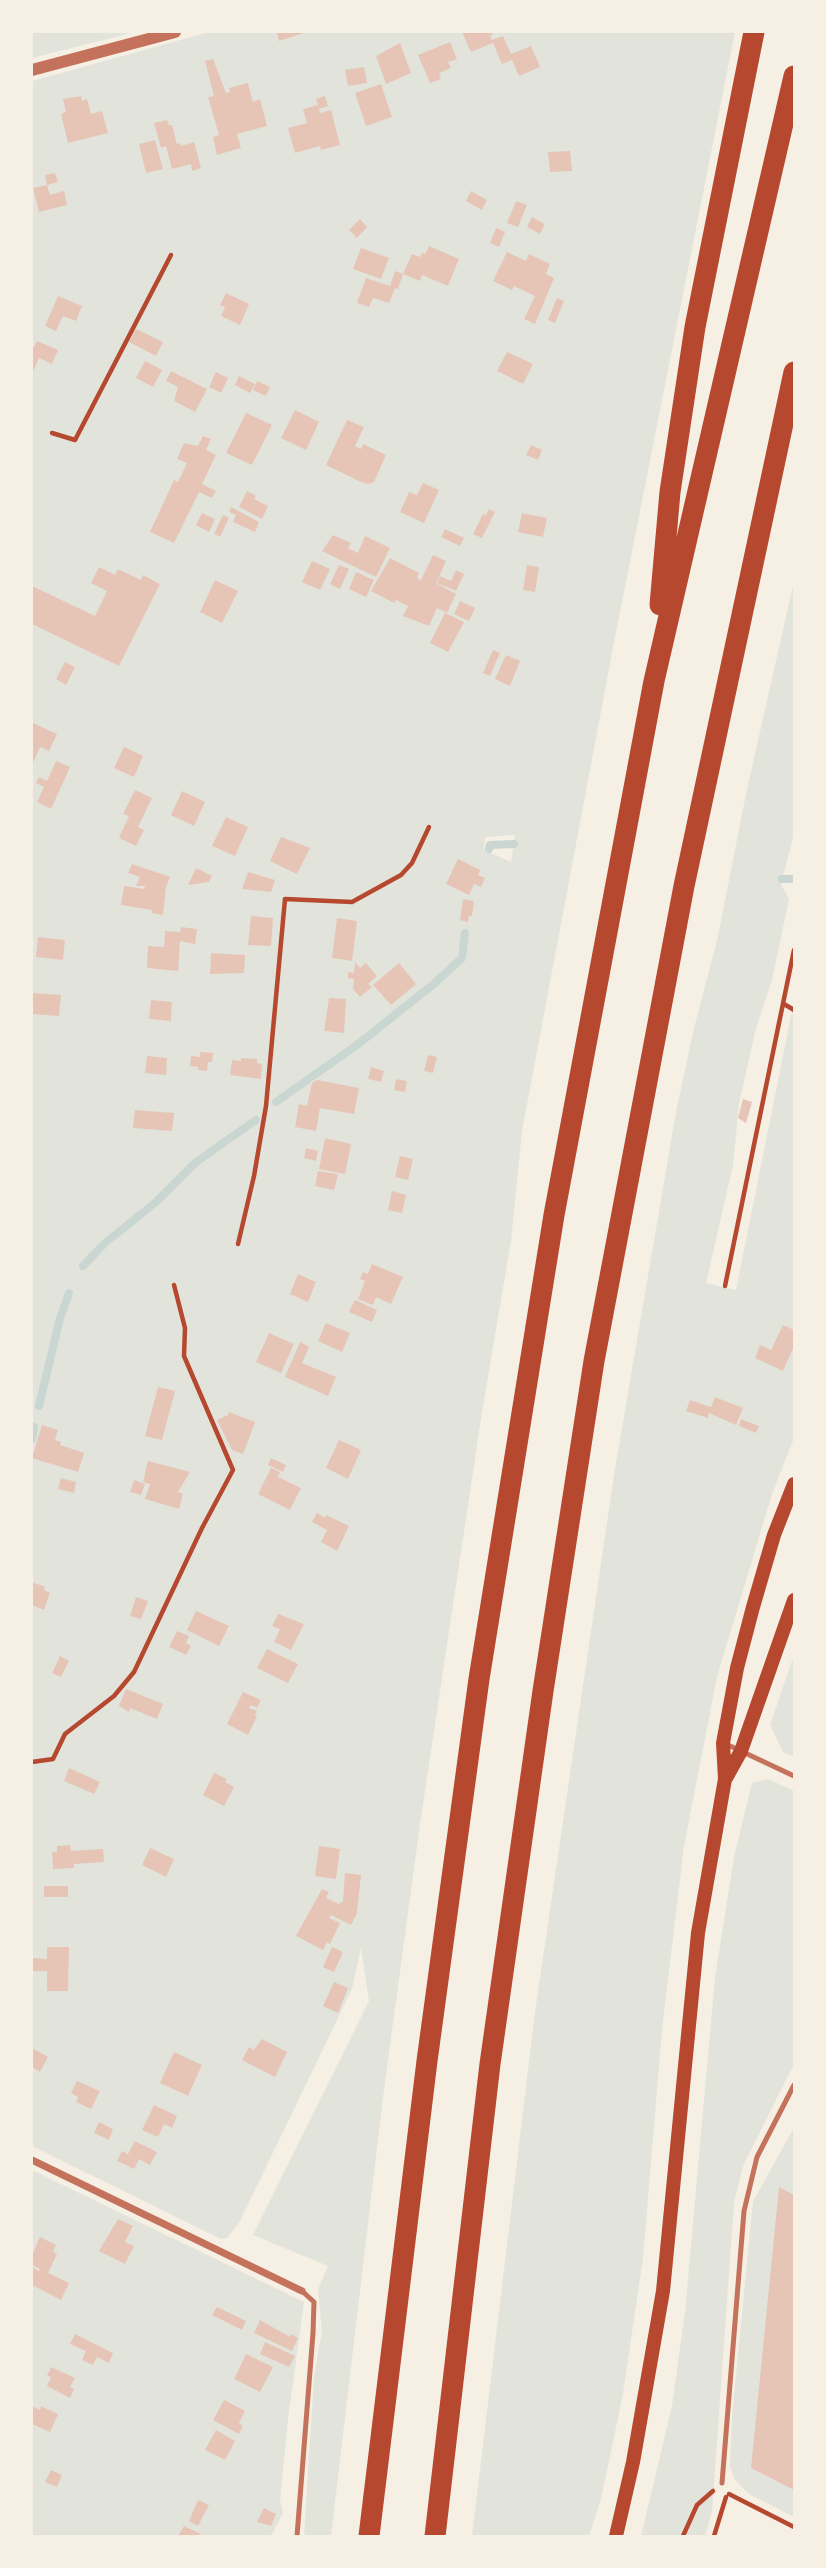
<!DOCTYPE html>
<html>
<head>
<meta charset="utf-8">
<style>
	body { margin:0 }
	#map { position:relative; width:826px; height:2568px; overflow:hidden; background:#f6efe4; font-family:"PT Sans Narrow",sans-serif }
	canvas { display:block }
	.frame { position:absolute; inset:0; border:33px solid #f6efe4; pointer-events:none }
</style>
</head>
<body>
<div id="map">
<canvas width="826" height="2568"></canvas>
<div class="frame"></div>
</div>
<script>
const ctx = document.querySelector('canvas').getContext('2d');
ctx.lineJoin = 'round';
function paint(path, color) {
  ctx.fillStyle = color;
  ctx.fill(path, 'evenodd');
}
function toPath(rows) {
  const path = new Path2D();
  for (const r of rows) {
    path.moveTo(r[0], r[1]);
    for (let i = 2; i < r.length; i += 2) path.lineTo(r[i], r[i + 1]);
  }
  return path;
}
function trace(path, color, width, dash) {
  ctx.strokeStyle = color;
  ctx.lineWidth = width;
  ctx.lineCap = dash ? 'butt' : 'round';
  ctx.setLineDash(dash || []);
  ctx.stroke(path);
}
paint(toPath([
	[32,32,135,32,32,58],
	[209,32,735,32,615,637,522,1131,511,1241,482,1412,420,1824,383,2097,331,2536,304,2536,314,2377,322,2331,318,2289,328,2266,253,2235,369,2001,361,1948,352,1989,239,2223,227,2238,221,2239,32,2146,32,81],
	[515,835,511,862,484,850,485,837],
	[794,581,794,834,781,884,789,899,772,980,755,1032,739,1104,733,1165,706,1283,736,1290,794,1001,794,1438,772,1494,717,1677,684,1846,662,2029,643,2258,623,2394,601,2499,589,2536,472,2536,535,2012,614,1475,676,1112,694,1028,717,941,746,794],
	[794,1655,794,1757,783,1752,770,1725],
	[768,1779,794,1791,794,2064,743,2166,734,2203,712,2512,705,2536,641,2536,672,2406,685,2312,715,1978,734,1857,752,1783],
	[794,2128,794,2517,749,2494,735,2480,730,2467,732,2416,753,2201],
	[32,2170,304,2302,288,2419,280,2500,283,2513,271,2536,32,2536]
]), '#e2e4dc');
trace(toPath([
	[489,849,490,845,514,844],
	[782,879,794,879],
	[276,1102,357,1045,435,983,462,958,465,933],
	[83,1266,105,1243,156,1202,196,1162,256,1120],
	[39,1406,60,1318,69,1293],
	[32,1439,34,1427]
]), '#c9d6d2', 8);
paint(toPath([
	[277,32,307,32,279,41],
	[462,32,492,32,493,34,490,36,492,40,503,36,511,54,531,46,540,67,519,76,512,60,502,64,493,43,471,52],
	[450,42,457,59,448,62,451,68,439,73,441,79,430,83,418,55],
	[400,43,411,73,386,84,376,56],
	[213,59,226,93,230,92,229,88,248,83,253,102,260,99,267,126,237,134,241,148,217,155,213,137,219,135,208,97,214,96,205,61],
	[364,67,367,83,348,86,345,70],
	[381,84,392,117,366,126,355,93],
	[81,96,82,101,87,99,91,114,102,111,108,133,68,143,61,114,66,112,63,99],
	[325,96,328,106,319,109,320,113,331,110,340,145,321,150,320,146,295,153,288,128,307,123,303,109,318,105,316,99],
	[167,120,169,125,172,125,177,144,180,143,181,146,194,142,201,168,192,171,191,164,172,169,166,146,161,148,154,123],
	[155,140,163,169,146,173,139,144],
	[570,151,572,171,550,172,548,152],
	[55,173,58,182,47,185,50,195,64,191,67,205,39,212,33,188,47,185,45,175],
	[471,191,487,200,482,210,466,201],
	[516,201,527,205,518,227,507,223],
	[532,217,545,224,540,234,527,227],
	[360,219,367,227,357,238,349,230],
	[496,228,505,232,499,247,490,243],
	[429,246,459,259,448,286,422,275,420,281,403,274,412,254,420,257,422,253,425,254],
	[361,248,389,258,381,279,353,269],
	[507,252,526,261,529,254,550,264,546,274,554,278,535,324,524,319,535,296,514,286,512,290,493,281],
	[395,271,403,274,398,289,395,288,389,303,373,298,369,307,357,303,366,278,390,286],
	[226,293,249,304,240,325,221,316,225,307,220,305],
	[58,296,82,306,76,321,63,316,56,331,45,326],
	[557,298,564,301,555,323,548,320],
	[136,329,163,342,156,356,129,342],
	[37,341,58,350,52,364,39,358,32,374,32,350],
	[507,352,533,364,523,384,497,371],
	[145,361,162,370,153,387,136,378],
	[171,371,207,389,195,412,174,401,178,387,166,381],
	[216,372,228,378,221,393,209,387],
	[239,376,255,384,250,393,235,385],
	[257,381,270,387,266,396,253,390],
	[295,410,319,422,306,450,281,438],
	[246,413,272,425,252,465,226,453],
	[347,420,364,427,355,446,361,449,363,444,386,455,374,482,368,484,359,481,326,465],
	[203,436,211,439,206,450,216,455,202,484,216,491,212,498,199,492,174,543,150,532,174,480,178,482,187,463,177,459,184,443,198,446],
	[531,445,542,450,538,460,526,455],
	[423,483,439,490,424,523,400,512,409,492,417,495],
	[247,491,256,496,254,499,268,506,262,519,239,507],
	[231,507,259,522,255,532,233,522,236,515,229,512],
	[489,509,495,512,482,538,473,534,483,514,486,515],
	[202,513,215,519,209,532,196,525],
	[522,513,547,518,543,537,518,532],
	[223,515,229,518,220,537,214,534],
	[445,529,464,538,460,546,441,537],
	[333,535,351,543,348,548,358,553,365,536,390,548,376,577,322,551],
	[433,555,446,561,436,583,456,594,447,613,437,608,429,626,403,616,408,606,396,600,394,603,371,591,390,558,419,573,417,578,421,580],
	[312,561,330,569,320,590,302,582],
	[339,565,349,569,340,589,330,584],
	[527,565,539,567,535,592,523,590],
	[99,567,115,575,118,569,141,580,143,575,160,584,119,666,32,624,32,586,95,616,107,591,91,583],
	[456,570,464,574,456,591,437,583,440,576,451,581],
	[356,572,374,580,366,597,349,589],
	[215,580,238,591,222,623,200,612],
	[460,601,475,608,469,621,454,614],
	[445,613,464,622,448,652,430,643],
	[493,650,500,653,490,676,483,673],
	[506,655,520,661,510,686,495,679],
	[65,662,75,667,66,685,56,679],
	[33,723,57,734,49,751,40,747,32,765],
	[124,747,143,756,134,777,114,768],
	[56,761,70,767,51,809,37,802,44,787,36,783,39,777,47,781],
	[135,790,152,798,138,827,144,830,136,846,119,838,129,816,123,814],
	[182,791,205,802,194,826,171,815],
	[226,817,248,827,235,856,212,846],
	[281,837,310,848,297,874,270,861],
	[458,859,480,870,478,875,485,878,481,887,474,884,469,895,446,884],
	[132,864,170,877,166,887,163,915,152,913,152,910,121,905,124,886,144,889,145,886,136,886,140,877,128,873],
	[196,868,212,876,209,882,188,885],
	[248,872,275,880,271,892,242,889],
	[463,899,474,901,472,916,469,916,468,922,460,920],
	[251,916,273,918,271,946,248,945],
	[337,918,357,921,352,961,332,958],
	[181,927,197,929,195,944,180,941,178,971,147,968,148,946,164,947,165,931,180,932],
	[38,937,65,940,63,960,36,957],
	[211,953,245,955,244,973,210,974],
	[355,962,360,968,366,963,377,976,368,984,372,987,360,997,353,989,354,979,348,978,348,972,354,973],
	[399,963,416,984,391,1005,373,985],
	[32,993,61,995,59,1016,32,1014],
	[329,998,346,999,344,1033,324,1031],
	[151,1000,172,1002,171,1021,149,1019],
	[200,1052,213,1053,212,1062,208,1062,207,1071,198,1070,198,1067,190,1066,191,1056,200,1057],
	[428,1055,437,1057,433,1073,424,1071],
	[147,1056,167,1058,166,1075,145,1073],
	[241,1058,257,1059,257,1063,262,1064,261,1079,230,1075,232,1060,241,1061],
	[371,1067,384,1071,381,1082,368,1079],
	[396,1079,407,1081,405,1092,394,1090],
	[317,1080,359,1088,354,1114,320,1108,316,1131,295,1127,299,1104,307,1106,312,1083],
	[743,1099,752,1102,746,1123,738,1118],
	[135,1110,174,1113,172,1131,133,1128],
	[325,1138,351,1144,345,1174,319,1169],
	[306,1148,318,1151,316,1161,304,1158],
	[400,1156,413,1159,408,1180,395,1177],
	[318,1171,338,1174,334,1190,315,1186],
	[392,1191,406,1195,402,1213,388,1210],
	[372,1264,403,1277,391,1304,376,1297,373,1305,358,1299,365,1281,360,1279,363,1272,368,1274],
	[298,1274,316,1282,308,1302,290,1294],
	[355,1300,377,1310,372,1322,349,1312],
	[326,1323,350,1333,342,1352,318,1341],
	[783,1325,794,1330,794,1346,783,1371,755,1358,760,1345,771,1350],
	[269,1333,294,1344,281,1373,256,1362],
	[300,1342,309,1347,302,1363,336,1377,328,1396,285,1377],
	[158,1387,175,1391,162,1440,145,1436],
	[715,1397,743,1408,736,1425,709,1413,708,1418,686,1411,690,1400,711,1407],
	[229,1412,255,1422,243,1454,232,1450,217,1420,228,1415],
	[741,1419,759,1426,756,1433,739,1426],
	[42,1425,58,1430,55,1440,61,1442,60,1445,84,1453,78,1472,32,1458],
	[339,1440,361,1450,348,1479,326,1468],
	[271,1458,286,1465,283,1472,268,1465],
	[148,1461,190,1472,178,1492,183,1494,179,1509,145,1499,150,1484,143,1482],
	[271,1468,280,1472,278,1477,301,1488,290,1510,258,1494],
	[61,1478,76,1482,74,1493,58,1489],
	[134,1480,145,1484,141,1495,130,1492],
	[317,1513,325,1518,326,1515,349,1526,337,1551,321,1542,327,1530,312,1522],
	[32,1582,45,1587,44,1590,50,1593,44,1610,32,1605],
	[136,1597,148,1601,141,1619,130,1616],
	[196,1611,229,1626,219,1646,187,1630],
	[278,1614,304,1624,291,1650,274,1642,280,1629,272,1626],
	[177,1631,189,1636,186,1643,191,1646,186,1655,169,1647],
	[267,1649,298,1664,288,1683,257,1668],
	[60,1656,69,1661,61,1677,52,1673],
	[126,1689,163,1704,157,1719,130,1708,129,1712,119,1706],
	[243,1692,261,1700,257,1708,251,1705,249,1708,257,1711,255,1715,257,1716,248,1735,227,1724],
	[69,1768,100,1782,94,1794,64,1781],
	[214,1773,227,1779,225,1782,234,1787,224,1806,203,1795],
	[70,1845,71,1851,103,1849,104,1862,74,1864,74,1868,53,1869,52,1852,57,1852,57,1846],
	[319,1846,340,1849,336,1879,315,1876],
	[150,1848,174,1859,166,1877,142,1865],
	[345,1873,361,1875,357,1913,351,1925,331,1915,329,1918,340,1923,330,1944,327,1942,323,1950,296,1936,322,1889,329,1892,326,1898,339,1904,343,1901],
	[44,1886,68,1886,68,1897,44,1897],
	[47,1947,69,1947,68,1991,47,1991,47,1971,32,1971,32,1958,47,1959],
	[332,1947,343,1952,334,1972,323,1967],
	[334,1982,348,1988,338,2013,323,2006],
	[262,2039,287,2052,275,2077,242,2060,249,2047,254,2050],
	[32,2048,48,2057,40,2072,32,2067],
	[174,2052,202,2065,188,2096,160,2083],
	[77,2081,100,2091,91,2109,76,2102,78,2097,71,2093],
	[154,2105,177,2116,172,2128,164,2124,158,2137,142,2130],
	[99,2122,113,2129,109,2140,94,2133],
	[135,2141,157,2152,150,2165,139,2159,134,2169,117,2161,122,2151,128,2154],
	[779,2187,794,2195,794,2490,751,2468],
	[118,2219,133,2226,125,2242,134,2246,125,2264,99,2251],
	[40,2237,56,2245,53,2252,57,2254,48,2273,69,2283,61,2300,32,2285,32,2267,39,2271,40,2269,32,2265,32,2255],
	[217,2307,246,2321,242,2330,212,2315],
	[260,2320,290,2337,291,2334,298,2338,292,2351,254,2333],
	[75,2334,113,2353,109,2363,97,2357,93,2365,82,2360,86,2351,70,2344],
	[265,2342,295,2356,289,2367,260,2354],
	[246,2354,273,2367,260,2392,234,2379],
	[51,2367,75,2378,70,2387,74,2389,70,2398,47,2386,51,2377,47,2376],
	[224,2400,245,2411,239,2423,243,2426,239,2434,213,2420],
	[32,2406,40,2410,41,2406,58,2414,50,2432,32,2424],
	[216,2430,235,2441,225,2460,205,2450],
	[51,2470,62,2475,57,2487,45,2482],
	[198,2500,209,2505,198,2526,189,2521],
	[264,2508,276,2514,271,2526,257,2522],
	[184,2526,201,2534,200,2536,178,2536]
]), '#e6c5b7');
trace(toPath([
	[52,433,75,440,171,255],
	[784,1004,794,1010],
	[238,1244,254,1176,266,1106,285,899,352,902,401,875,412,863,429,827],
	[725,1286,794,950],
	[32,1762,53,1759,65,1734,114,1696,134,1672,202,1528,233,1470,184,1356,185,1328,174,1285],
	[729,2494,794,2527],
	[683,2536,697,2505,713,2491],
	[714,2536,726,2497]
]), '#b5482f', 4.5);
trace(toPath([
	[726,1744,794,1776],
	[722,2483,744,2211,757,2157,794,2085],
	[297,2536,313,2333,314,2302,302,2291]
]), '#c5725c', 5);
trace(toPath([
	[32,2160,302,2291]
]), '#c5725c', 7);
trace(toPath([
	[32,70,175,32]
]), '#c5725c', 12);
trace(toPath([
	[726,1778,741,1751,794,1600],
	[616,2536,633,2462,663,2291,698,1933,725,1779,723,1743,737,1668,753,1607,774,1535,794,1484]
]), '#b5482f', 14);
trace(toPath([
	[660,605,670,492,695,327,754,32],
	[369,2536,427,2061,479,1679,554,1215,654,681,794,76],
	[435,2536,490,2064,543,1691,594,1361,684,886,794,372]
]), '#b5482f', 21);
</script>
</body>
</html>
